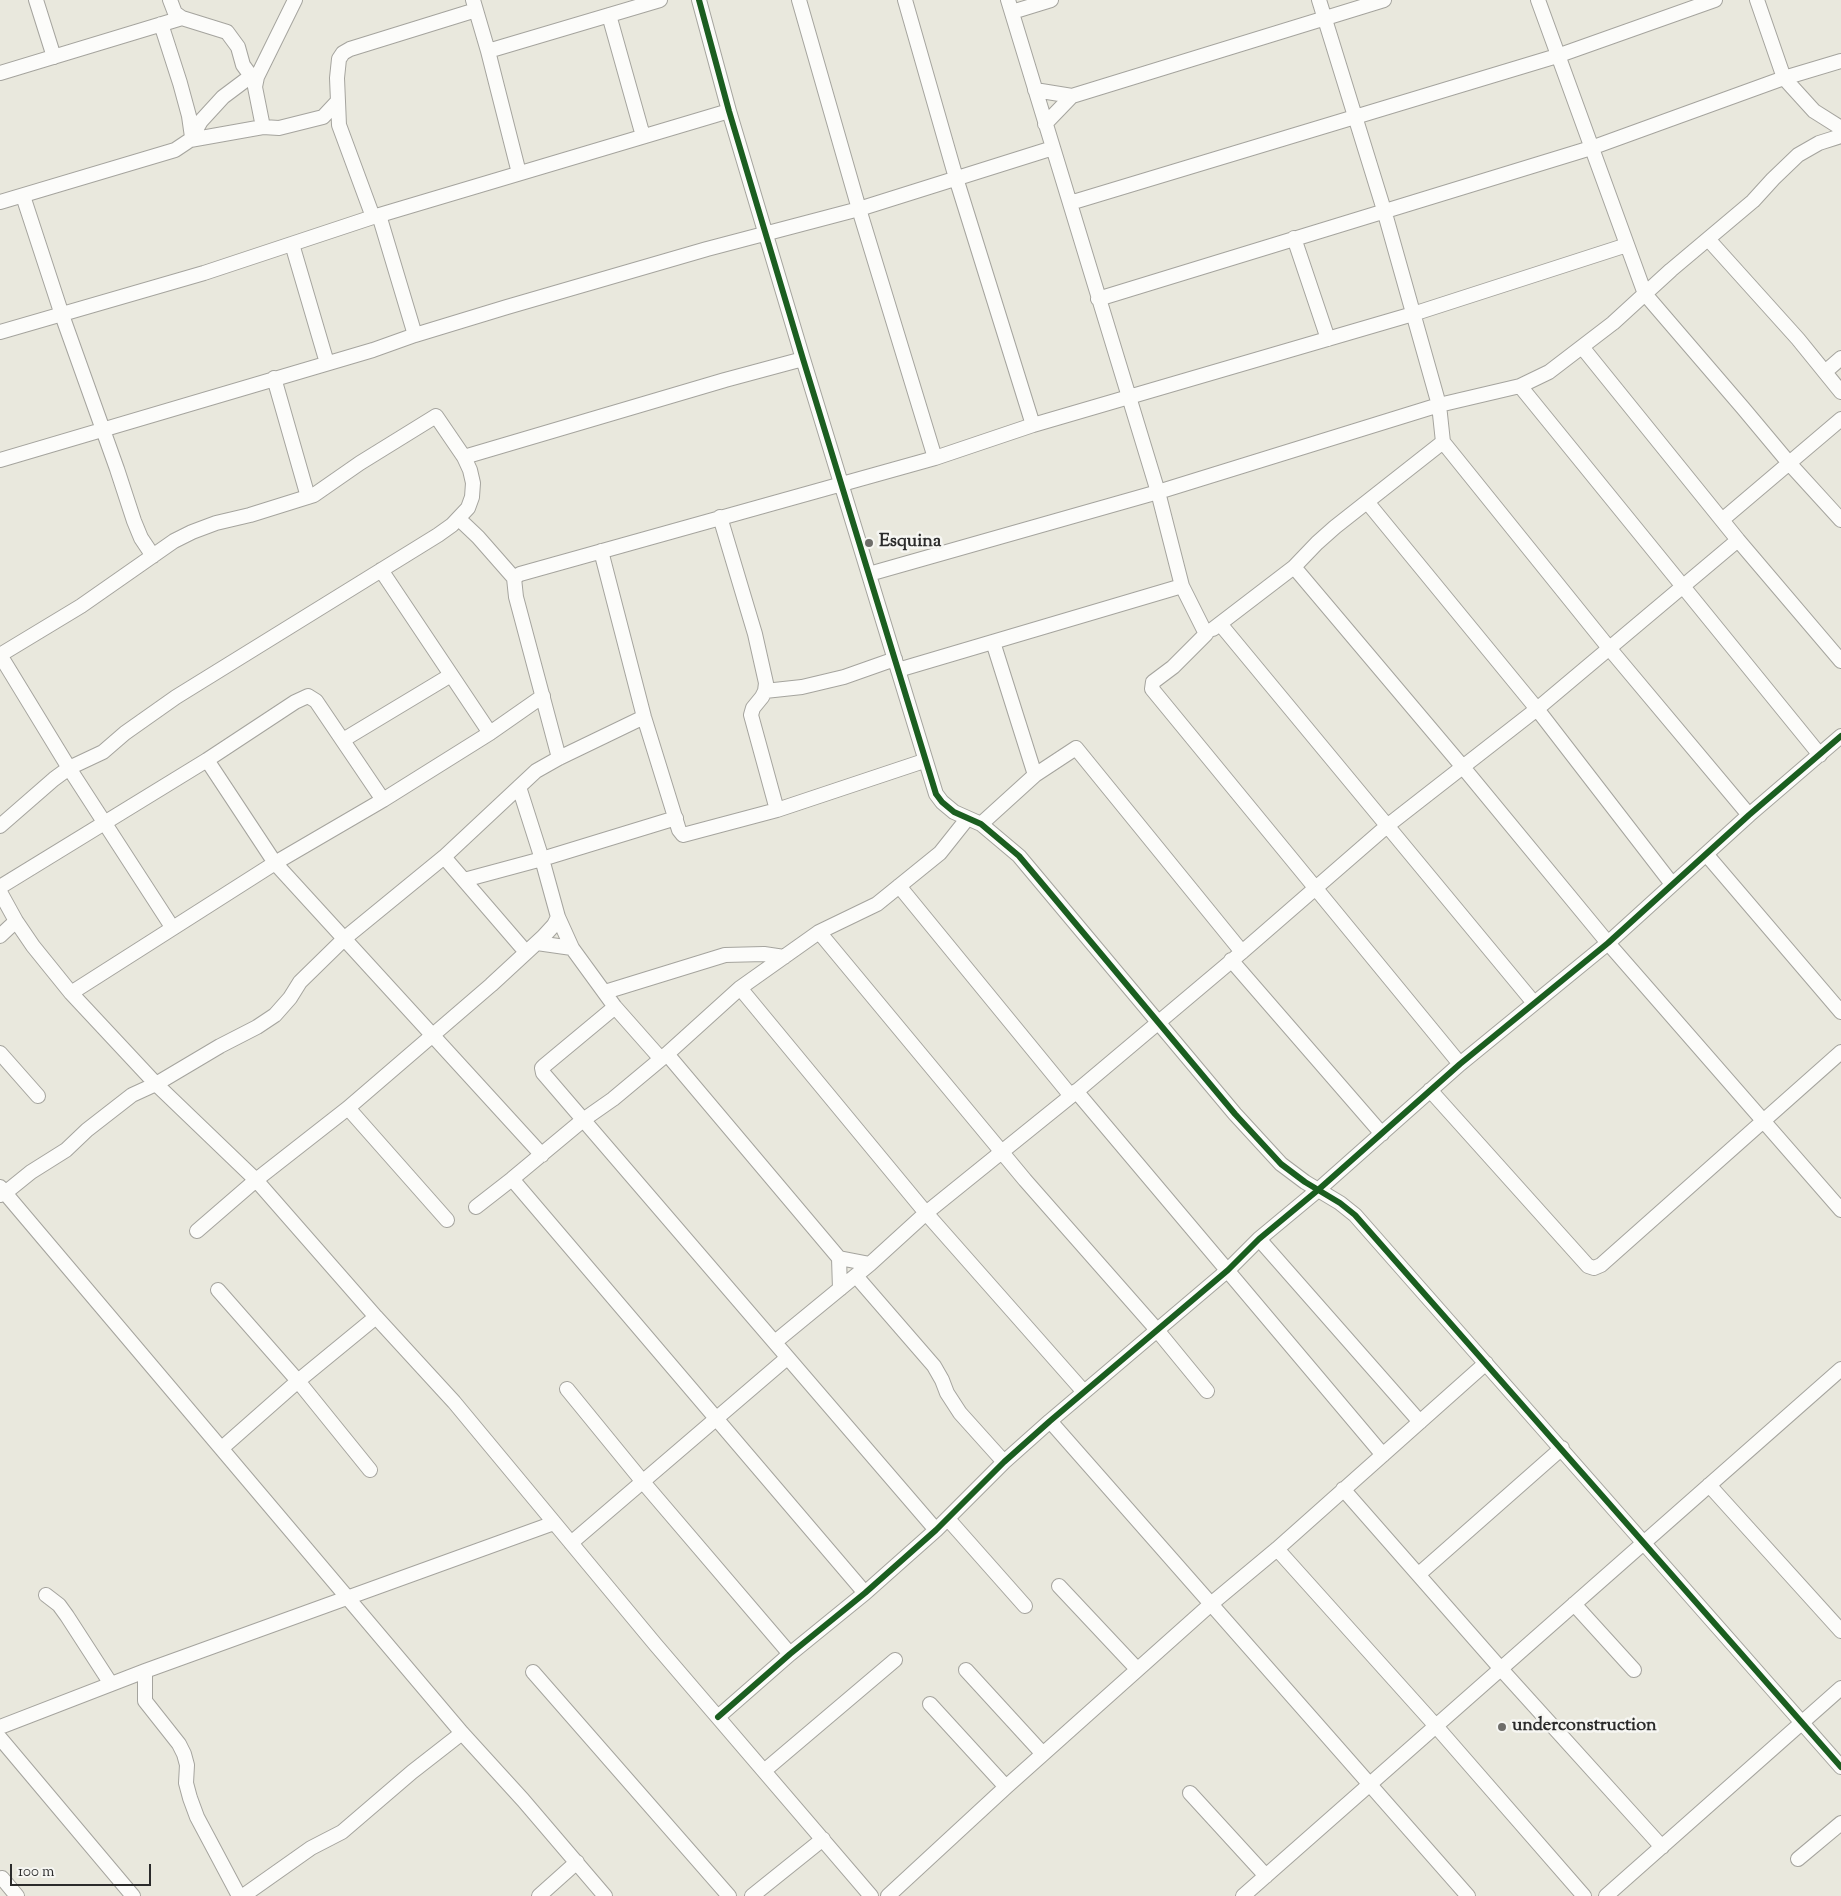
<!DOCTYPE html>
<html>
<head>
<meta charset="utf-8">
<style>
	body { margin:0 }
	#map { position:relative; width:1841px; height:1896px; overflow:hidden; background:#e9e8dd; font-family:"Sorts Mill Goudy",serif }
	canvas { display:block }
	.scale { position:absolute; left:10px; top:1864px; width:141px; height:22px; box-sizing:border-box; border:2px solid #2b2b2b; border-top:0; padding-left:6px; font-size:15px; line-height:18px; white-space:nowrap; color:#2b2b2b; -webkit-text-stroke:4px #f6f6f2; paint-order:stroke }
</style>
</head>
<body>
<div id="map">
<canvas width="1841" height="1896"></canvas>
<div class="scale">100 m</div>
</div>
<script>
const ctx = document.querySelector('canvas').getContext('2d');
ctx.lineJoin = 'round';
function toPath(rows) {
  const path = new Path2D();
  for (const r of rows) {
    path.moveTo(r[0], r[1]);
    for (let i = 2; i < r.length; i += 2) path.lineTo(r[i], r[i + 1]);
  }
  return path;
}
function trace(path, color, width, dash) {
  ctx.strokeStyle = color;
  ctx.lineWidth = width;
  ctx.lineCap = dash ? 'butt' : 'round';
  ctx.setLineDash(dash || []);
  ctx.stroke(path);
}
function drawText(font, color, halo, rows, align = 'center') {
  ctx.font = font + ' "Sorts Mill Goudy",serif';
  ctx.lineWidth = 5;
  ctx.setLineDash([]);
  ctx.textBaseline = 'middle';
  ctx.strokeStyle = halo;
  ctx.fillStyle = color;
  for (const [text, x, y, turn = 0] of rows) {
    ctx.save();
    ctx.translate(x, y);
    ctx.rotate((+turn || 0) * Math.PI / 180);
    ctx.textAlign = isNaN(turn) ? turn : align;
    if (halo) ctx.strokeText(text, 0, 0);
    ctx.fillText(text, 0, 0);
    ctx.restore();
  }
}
const minor = toPath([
	[36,0,54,57],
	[170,0,175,13,182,18,227,32,238,47,243,65,251,76],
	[295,0,257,77,255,87,263,127,279,128,323,117,338,101],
	[473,0,488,51,519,173],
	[699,0,729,111,803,359,936,794,942,802,954,812,981,824,1019,856,1235,1114,1281,1164,1305,1182,1340,1203,1355,1215,1841,1767],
	[799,0,859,209,935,458],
	[905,0,956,178,1033,425],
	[1008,0,1158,492,1182,586,1206,634,1173,667,1153,682,1152,689,1460,1064],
	[1319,0,1384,210,1439,405,1443,442,1609,648,1749,815],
	[1538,0,1645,294,1743,408,1789,463,1841,520],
	[1757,0,1784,78,1814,111,1841,128],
	[1012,12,1051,0],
	[609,15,643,136],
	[161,24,180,83,189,116,192,137],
	[488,51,660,0],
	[0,73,182,18],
	[1035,90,1072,96,1384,0],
	[1045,124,1072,96],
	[190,140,263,127],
	[23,196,62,315,117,469,134,521,141,538,153,556],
	[0,202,175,150,190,140,201,121,223,97,251,76,257,77],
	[1070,203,1557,56,1715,0],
	[379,215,415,335],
	[373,217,339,125,337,78,339,59,343,53,350,49,476,10],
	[1294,238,1328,339],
	[1708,239,1798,339,1841,392],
	[292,244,327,363],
	[1098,299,1591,148,1784,78,1841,61],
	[0,332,204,273,373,217,729,111],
	[1582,347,1738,540,1841,661],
	[1825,372,1841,358],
	[274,378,308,497],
	[1520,386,1820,755],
	[1443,442,1335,527,1317,543,1294,567,1462,766,1608,943,1841,1210],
	[0,460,373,350,415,335,507,307,707,249,859,209,1053,148],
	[1368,503,1537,709,1672,884],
	[720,517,755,634,766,683,765,691,762,697,753,708,751,715,777,810],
	[459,519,478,537,514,578],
	[1722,520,1841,419],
	[601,551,644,717,679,830,683,835,777,810,924,761],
	[381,570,490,733],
	[869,574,1158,492,1439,405,1520,386,1549,372,1613,323,1671,270,1753,201,1773,179,1798,155,1819,143,1841,136],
	[1221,625,1534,1003],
	[1213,629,1294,567],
	[993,642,1035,775],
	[0,655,81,606,174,541,192,532,216,523,250,515,314,495,360,463,436,416,464,457,725,380,803,359],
	[0,655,69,768,172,927],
	[898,670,1182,586],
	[765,691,802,687,844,677,895,659],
	[343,740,451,675],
	[559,758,516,597,514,578,520,574,935,458,1033,425,1413,314,1627,245],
	[207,760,275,863,542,1155],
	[519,787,542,859,558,917,572,948,615,1007,661,1059],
	[981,824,1035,775,1076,748,1242,952],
	[0,826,54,779,69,768,103,752,125,733,176,697,438,535,452,525,468,508,472,497,473,483,470,470,464,457],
	[1706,854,1841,1012],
	[444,857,525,951],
	[464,880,542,859,676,818],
	[899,886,1071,1096],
	[0,887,207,760,295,702,308,696,316,701,383,800],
	[0,892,16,921,33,946,71,993,156,1084,256,1180,376,1317,454,1402,655,1644,871,1896],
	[819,932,1025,1180,1157,1330,1207,1391],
	[0,936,16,921],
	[537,943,572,948],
	[1231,960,1382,1134],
	[740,988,926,1213,1084,1392],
	[605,992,725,955,764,954,784,957],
	[71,993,275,863,383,800,490,733,543,696],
	[615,1007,544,1066,542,1068,543,1073,936,1530],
	[0,1053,38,1096],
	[667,1054,839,1258,870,1264],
	[1430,1090,1588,1266,1594,1268,1601,1265,1841,1052],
	[1076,1091,1383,1455],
	[348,1108,447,1220],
	[512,1179,865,1593],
	[0,1187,462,1733,523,1800,605,1896],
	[0,1195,5,1193,31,1172,66,1150,87,1130,132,1095,156,1084,220,1046,257,1027,275,1015,290,998,300,982,345,938,444,857,536,771,559,758,644,717],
	[476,1207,512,1179,583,1120,613,1099,667,1054,740,988,819,932,877,904,940,853,967,819],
	[197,1231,256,1180,348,1108,491,985,543,937,554,925,558,917],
	[1259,1239,1420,1422],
	[839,1258,840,1289],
	[856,1276,934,1366,942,1380,947,1393,960,1413,1004,1462],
	[218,1290,298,1381,222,1448],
	[775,1342,870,1264,926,1213,1071,1096,1242,952,1387,826,1537,709,1738,540],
	[567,1389,643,1482,790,1654],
	[1050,1421,1468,1896],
	[370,1470,298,1381,376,1317],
	[1709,1485,1841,1631],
	[1343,1489,1501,1669,1662,1847],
	[948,1519,1025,1606],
	[571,1543,787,1358],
	[1277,1549,1435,1725,1584,1896],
	[1419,1574,1562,1448],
	[1059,1586,1137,1669],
	[46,1595,59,1605,67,1616,111,1684],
	[1574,1604,1634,1670],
	[966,1670,1043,1754],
	[145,1671,145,1701,179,1744,184,1754,187,1765,186,1783,190,1798,197,1817,239,1896],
	[533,1672,729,1896],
	[930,1704,1006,1787],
	[718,1717,790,1654,865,1593,936,1530,1004,1462,1050,1421,1228,1270,1259,1239,1318,1190,1460,1064,1608,943,1749,815,1841,736],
	[0,1727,145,1671,554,1523],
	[0,1738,133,1896],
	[764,1771,895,1660],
	[1190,1793,1266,1876],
	[1798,1859,1841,1823],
	[2,1878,17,1896],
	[243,1896,311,1848,342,1832,412,1772,462,1733],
	[539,1896,577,1862],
	[752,1896,823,1839],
	[888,1896,1006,1787,1211,1604,1277,1549,1486,1363],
	[1243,1896,1841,1369],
	[1606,1896,1841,1688]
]);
trace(minor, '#a5a49e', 16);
trace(minor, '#fcfcfa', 14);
trace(toPath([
	[699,0,729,111,803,359,936,794,942,802,954,812,981,824,1019,856,1235,1114,1281,1164,1305,1182,1340,1203,1355,1215,1841,1767],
	[718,1717,790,1654,865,1593,936,1530,1004,1462,1050,1421,1228,1270,1259,1239,1318,1190,1460,1064,1608,943,1749,815,1841,736]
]), '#1b5e20', 6);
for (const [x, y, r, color] of [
	[869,543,5,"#6e6d69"],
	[1502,1727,5,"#6e6d69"]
]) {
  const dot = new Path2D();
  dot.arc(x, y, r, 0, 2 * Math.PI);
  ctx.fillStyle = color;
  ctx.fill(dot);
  trace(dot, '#f6f6f2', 2);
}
drawText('bold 18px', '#2b2b2b', '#f6f6f2', [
	["Esquina",879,543],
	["underconstruction",1512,1727]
], 'left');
</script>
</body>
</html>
